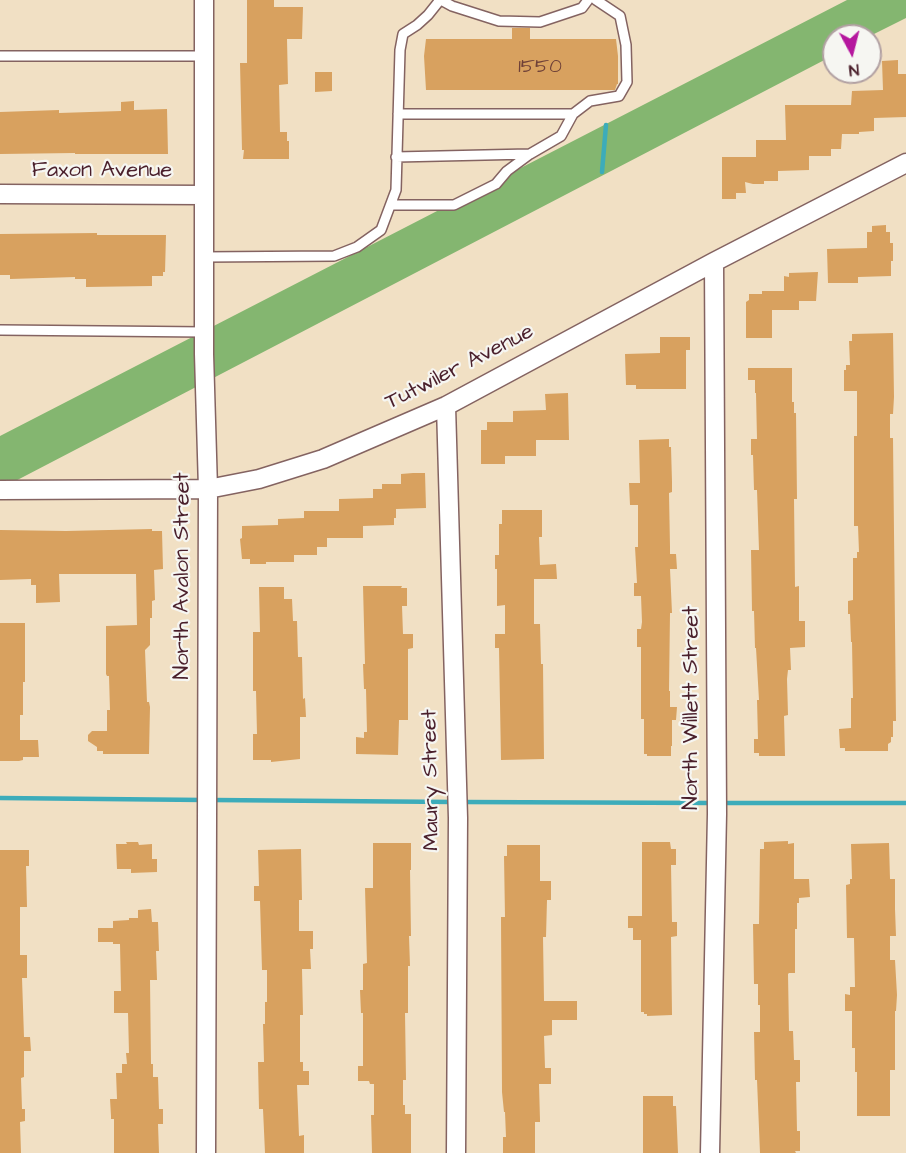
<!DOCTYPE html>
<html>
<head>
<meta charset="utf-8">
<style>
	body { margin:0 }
	#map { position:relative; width:906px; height:1153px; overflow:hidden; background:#f1e0c4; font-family:"Architects Daughter",sans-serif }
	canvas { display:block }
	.north { position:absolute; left:822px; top:24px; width:60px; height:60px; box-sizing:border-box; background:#f6f6f2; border:2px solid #b1a0a2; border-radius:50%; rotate:173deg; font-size:16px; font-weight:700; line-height:24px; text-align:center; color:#4a1f2b }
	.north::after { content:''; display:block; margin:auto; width:21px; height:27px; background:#b5179e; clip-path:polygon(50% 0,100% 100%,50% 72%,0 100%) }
</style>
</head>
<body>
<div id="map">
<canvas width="906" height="1153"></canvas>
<div class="north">N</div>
</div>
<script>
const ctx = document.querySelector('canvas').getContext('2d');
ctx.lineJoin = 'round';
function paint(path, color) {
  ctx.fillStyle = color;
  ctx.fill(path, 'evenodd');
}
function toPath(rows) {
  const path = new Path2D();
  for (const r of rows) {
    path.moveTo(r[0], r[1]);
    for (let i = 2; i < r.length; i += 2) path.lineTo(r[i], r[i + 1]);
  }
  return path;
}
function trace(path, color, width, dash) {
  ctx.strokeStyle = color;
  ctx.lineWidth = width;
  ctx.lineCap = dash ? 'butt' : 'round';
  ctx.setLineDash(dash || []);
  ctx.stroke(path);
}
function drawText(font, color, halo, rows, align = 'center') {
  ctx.font = font + ' "Architects Daughter",sans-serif';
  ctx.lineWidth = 4.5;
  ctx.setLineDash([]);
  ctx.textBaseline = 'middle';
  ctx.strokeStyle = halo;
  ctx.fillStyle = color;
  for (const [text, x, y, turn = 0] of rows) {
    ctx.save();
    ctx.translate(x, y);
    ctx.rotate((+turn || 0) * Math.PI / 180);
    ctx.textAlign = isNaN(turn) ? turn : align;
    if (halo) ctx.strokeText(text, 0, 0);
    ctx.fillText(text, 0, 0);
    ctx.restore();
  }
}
paint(toPath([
	[847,0,906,0,906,18,870,36,834,36,834,55,0,489,0,436]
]), '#84b670');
trace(toPath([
	[602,172,606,125],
	[0,798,204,800],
	[213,800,453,802],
	[462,802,711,803],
	[720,803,906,803]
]), '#3dacba', 4.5);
paint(toPath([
	[247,0,274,0,274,7,303,7,302,39,287,39,288,84,279,85,280,132,287,132,287,141,289,141,289,159,243,159,244,150,242,150,240,63,247,63],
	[512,28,530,28,530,39,616,39,618,56,618,84,617,84,615,90,426,90,424,56,426,39,512,39],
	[898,60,898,74,906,74,906,117,874,118,874,131,859,132,859,134,842,134,841,149,831,149,831,156,809,156,809,170,778,171,778,181,764,181,764,184,753,184,745,182,746,193,736,193,736,199,722,199,722,157,756,157,756,140,786,140,785,105,851,105,852,91,883,90,882,61],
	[315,72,332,72,332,91,315,92],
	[134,101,134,110,167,109,168,154,75,154,75,153,0,154,0,112,59,110,59,113,121,111,121,102],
	[886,225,886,232,890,232,890,243,893,243,893,261,891,261,891,276,858,277,858,283,828,283,827,249,867,248,867,232,872,232,872,226],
	[97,233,97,235,166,235,165,272,163,272,163,276,152,276,152,286,86,287,86,279,75,279,75,277,10,279,10,275,0,275,0,234],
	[818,272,816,301,799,301,799,310,772,310,772,338,746,338,746,302,749,300,749,294,762,294,762,291,784,291,784,276,789,277,789,273],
	[893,333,894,397,893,414,890,414,890,438,893,438,896,721,893,721,893,737,891,737,891,742,888,744,888,751,845,751,845,748,840,748,839,729,851,728,851,698,853,698,852,642,851,642,850,614,848,614,848,601,853,600,853,558,857,558,857,552,859,552,858,526,854,526,854,436,857,436,857,391,844,391,844,370,846,370,846,365,850,365,849,341,852,341,852,334],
	[660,337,690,337,690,350,686,350,686,389,636,389,636,385,626,385,625,354,660,353],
	[748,368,792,368,792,402,794,402,794,413,796,413,797,499,794,499,795,587,799,586,799,621,805,621,805,647,790,648,791,670,788,670,787,679,788,715,784,716,785,756,759,756,759,753,754,753,754,739,758,739,757,700,759,700,756,648,755,648,754,611,752,611,751,550,759,550,757,490,754,490,753,455,751,455,751,439,757,439,756,393,755,393,755,380,748,380],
	[568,393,569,440,536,440,536,456,505,456,505,464,481,464,481,430,487,430,487,422,513,422,513,411,546,410,545,394],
	[669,439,669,447,671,447,672,482,672,492,669,493,670,547,670,554,676,554,677,569,670,569,672,613,670,613,669,691,670,691,670,707,677,707,676,720,672,720,672,746,671,746,671,756,647,756,647,754,644,754,644,719,641,719,641,647,637,647,637,629,641,629,642,622,641,596,634,596,634,583,637,583,635,547,638,547,638,505,630,505,629,483,640,483,639,440],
	[413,473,425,473,426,508,396,509,396,518,394,518,394,525,363,526,363,538,327,538,327,547,317,547,317,555,294,555,294,562,266,562,266,564,250,564,250,559,242,559,240,539,242,538,242,526,278,525,278,519,304,518,304,511,339,511,339,499,373,498,373,489,382,489,382,484,401,484,401,474],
	[502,510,542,510,542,537,539,537,540,565,556,564,557,579,534,579,534,624,540,624,541,664,543,664,544,759,501,760,499,648,495,648,495,634,505,634,505,605,497,606,497,569,495,569,495,555,499,555,499,524,502,524],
	[152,529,152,531,162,531,163,569,154,570,155,600,152,601,152,618,150,618,150,645,145,650,147,702,149,702,150,707,149,754,103,754,103,751,97,751,97,747,88,741,88,735,92,731,107,731,107,710,110,710,109,676,107,676,106,674,106,626,137,625,136,574,59,574,60,602,36,603,36,585,31,585,31,579,0,580,0,530,66,531],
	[363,586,402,586,401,588,407,588,407,606,402,606,403,634,413,634,413,648,408,649,408,720,399,720,398,755,356,754,356,737,364,738,364,732,367,732,366,689,364,689,363,664,365,664],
	[259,587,284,587,284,599,292,599,293,621,297,621,298,657,302,657,303,699,305,698,306,717,300,717,300,759,271,762,271,760,253,760,253,734,257,734,256,691,253,691,253,632,260,632],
	[0,623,25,623,25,682,23,682,23,715,20,715,20,740,38,740,39,757,23,757,23,760,19,761,0,761],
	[788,841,788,844,794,843,794,879,809,879,810,897,799,898,799,903,797,903,797,929,795,929,795,973,789,973,788,974,789,1031,793,1031,794,1060,800,1060,800,1082,796,1082,797,1131,800,1131,800,1151,795,1151,796,1153,760,1153,757,1080,755,1080,754,1032,760,1032,760,1005,758,1005,758,984,754,984,753,924,759,924,760,849,764,849,764,842],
	[126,842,138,842,139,845,152,844,152,859,157,859,157,872,131,873,131,869,117,869,116,844,127,844],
	[642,842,670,842,671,849,676,849,676,865,671,865,672,922,677,922,677,936,671,937,672,1015,647,1016,647,1014,644,1014,644,1012,641,1012,641,940,633,940,633,928,628,928,628,916,642,916],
	[373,843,411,843,411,870,410,870,411,936,409,936,410,966,408,966,408,1013,405,1013,406,1080,403,1080,403,1105,405,1105,405,1114,411,1114,411,1153,372,1153,371,1115,374,1115,374,1084,370,1084,369,1081,358,1081,358,1066,363,1066,363,1013,361,1013,360,990,363,990,363,964,367,963,365,888,373,888],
	[889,843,890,879,895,879,895,909,896,936,890,936,890,960,895,960,897,995,896,1011,895,1011,895,1070,890,1070,890,1116,857,1116,857,1072,855,1072,855,1048,852,1048,852,1011,845,1011,845,994,850,995,850,987,855,987,854,938,847,938,846,885,850,884,850,879,852,879,851,844],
	[507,845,540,845,540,881,551,881,551,900,547,900,546,937,543,937,544,1001,577,1001,577,1020,552,1020,552,1035,544,1036,545,1068,551,1068,551,1084,539,1084,540,1120,540,1122,535,1122,535,1153,503,1153,503,1137,506,1137,505,1112,504,1112,502,1092,501,917,505,917,504,856,507,856],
	[301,849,302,900,299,900,299,931,313,931,313,949,310,949,311,969,302,969,303,1015,300,1015,300,1062,303,1062,303,1071,309,1071,309,1085,297,1085,299,1136,304,1135,304,1153,265,1153,263,1109,259,1109,258,1062,264,1062,263,1024,265,1024,265,1002,267,1002,267,970,262,970,260,901,254,901,254,886,259,886,258,850],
	[0,850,29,850,29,866,26,866,27,907,20,907,20,955,27,955,27,978,22,978,24,1037,30,1037,31,1051,24,1051,24,1077,21,1078,22,1109,25,1109,25,1121,20,1122,21,1153,0,1153],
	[151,909,152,922,158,922,159,951,156,951,157,980,150,980,151,1064,153,1064,153,1077,158,1077,159,1109,163,1109,163,1124,158,1124,159,1153,114,1153,114,1119,111,1119,111,1116,110,1099,117,1099,116,1073,122,1073,122,1064,127,1064,126,1053,129,1053,128,1013,114,1013,114,991,121,991,120,944,113,944,113,942,98,942,98,928,113,928,113,921,129,920,129,918,138,918,138,910],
	[643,1096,673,1096,673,1106,676,1106,678,1153,643,1153]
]), '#d8a15f');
const lane = toPath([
	[441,0,452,6,499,21,540,22,582,8,588,0],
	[0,56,204,56],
	[398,114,573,114],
	[396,157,529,154],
	[391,205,454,205,496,184,507,171,530,154,561,136,573,114,590,101,619,96,627,82,626,45,620,16,596,0],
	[204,257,334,256,357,247,381,230,396,190,400,50,403,34,417,25,428,15,440,0],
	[0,330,205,332]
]);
const street = toPath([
	[204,0,204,354,208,489,206,1153],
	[0,194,204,195],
	[446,406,458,818,456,1153],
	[0,490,208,489,259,479,323,459,446,406,714,262,906,163],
	[710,1153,717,814,714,262]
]);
trace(lane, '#846361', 12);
trace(street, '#846361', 21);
trace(lane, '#fff', 9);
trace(street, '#fff', 18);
drawText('20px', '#6e4038', null, [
	["1550",540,68]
]);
drawText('22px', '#4a1f2b', '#f6f6f2', [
	["Faxon Avenue",102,171],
	["Tutwiler Avenue",460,368,-27],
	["North Avalon Street",183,576,-90],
	["North Willett Street",692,708,-90],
	["Maury Street",432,780,-91]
]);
</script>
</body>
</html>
